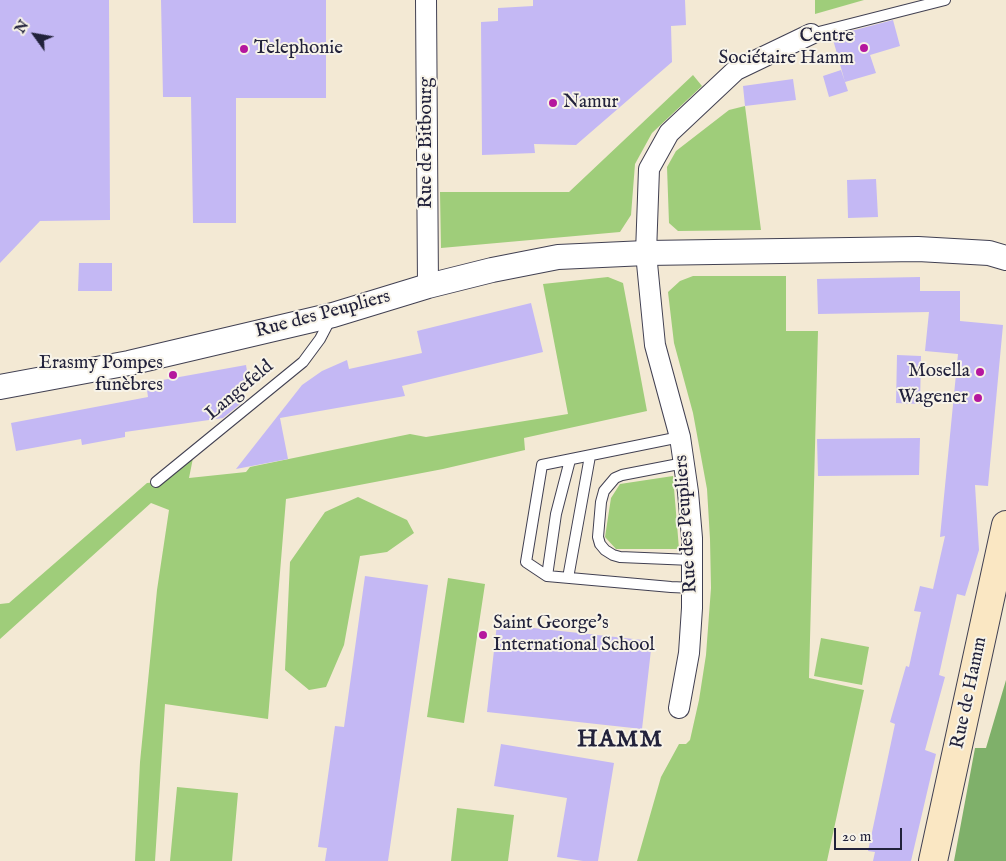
<!DOCTYPE html>
<html>
<head>
<meta charset="utf-8">
<style>
	body { margin:0 }
	#map { position:relative; width:1006px; height:861px; overflow:hidden; background:#f3e9d4; font-family:"IM FELL English",serif }
	canvas { display:block }
	.north { position:absolute; left:10px; top:10px; width:50px; height:50px; -webkit-text-stroke:4px #f7f3e8; paint-order:stroke; rotate:302deg; font-size:14px; font-weight:700; line-height:20px; text-align:center; color:#22223b }
	.north::after { content:''; display:block; margin:auto; width:18px; height:22px; background:#22223b; clip-path:polygon(50% 0,100% 100%,50% 72%,0 100%) }
	.scale { position:absolute; left:834px; top:828px; width:68px; height:22px; box-sizing:border-box; border:2px solid #22223b; border-top:0; padding-left:6px; font-size:15px; line-height:18px; white-space:nowrap; color:#22223b; -webkit-text-stroke:4px #f7f3e8; paint-order:stroke }
</style>
</head>
<body>
<div id="map">
<canvas width="1006" height="861"></canvas>
<div class="north">N</div>
<div class="scale">20 m</div>
</div>
<script>
const ctx = document.querySelector('canvas').getContext('2d');
ctx.lineJoin = 'round';
function paint(path, color) {
  ctx.fillStyle = color;
  ctx.fill(path, 'evenodd');
}
function toPath(rows) {
  const path = new Path2D();
  for (const r of rows) {
    path.moveTo(r[0], r[1]);
    for (let i = 2; i < r.length; i += 2) path.lineTo(r[i], r[i + 1]);
  }
  return path;
}
function trace(path, color, width, dash) {
  ctx.strokeStyle = color;
  ctx.lineWidth = width;
  ctx.lineCap = dash ? 'butt' : 'round';
  ctx.setLineDash(dash || []);
  ctx.stroke(path);
}
function drawText(font, color, halo, rows, align = 'center') {
  ctx.font = font + ' "IM FELL English",serif';
  ctx.lineWidth = 4;
  ctx.setLineDash([]);
  ctx.textBaseline = 'middle';
  ctx.strokeStyle = halo;
  ctx.fillStyle = color;
  for (const [text, x, y, turn = 0] of rows) {
    ctx.save();
    ctx.translate(x, y);
    ctx.rotate((+turn || 0) * Math.PI / 180);
    ctx.textAlign = isNaN(turn) ? turn : align;
    if (halo) ctx.strokeText(text, 0, 0);
    ctx.fillText(text, 0, 0);
    ctx.restore();
  }
}
paint(toPath([
	[815,0,864,0,815,14],
	[693,75,702,86,652,133,635,164,631,215,620,232,441,248,440,192,569,192],
	[745,106,761,230,678,231,669,223,667,167,676,151,729,110],
	[693,276,786,276,786,331,818,331,809,678,864,690,827,861,637,861,661,777,679,744,686,744,690,740,699,700,706,655,711,588,710,539,707,489,693,413,674,343,668,292,680,281],
	[608,277,623,283,647,411,524,438,525,450,443,469,286,499,268,719,165,704,155,861,135,861,140,762,157,590,169,510,151,503,0,639,0,604,9,603,147,483,157,482,194,453,189,478,246,472,250,467,410,434,426,437,568,414,543,284],
	[673,476,679,549,616,549,605,537,611,498,620,484],
	[358,497,407,520,414,533,387,552,360,556,344,645,326,687,309,690,285,670,290,562,325,512],
	[448,578,485,584,464,723,427,717],
	[821,638,869,647,862,685,814,676],
	[177,787,238,793,232,861,170,861],
	[457,808,514,815,508,861,451,861]
]), '#9fcd7a');
paint(toPath([
	[1006,680,1006,861,954,861,975,748,986,748]
]), '#7fb06a');
paint(toPath([
	[0,0,109,0,110,220,40,221,0,263],
	[161,0,326,0,326,98,236,98,236,223,193,223,191,97,163,97],
	[533,0,685,0,686,25,671,26,672,62,576,145,534,144,535,153,482,155,481,22,498,21,498,8,533,6],
	[893,20,900,46,870,55,876,73,845,82,832,36],
	[841,70,848,91,829,97,823,76],
	[793,79,796,100,745,106,743,86],
	[876,179,878,217,848,218,847,180],
	[79,263,112,263,112,291,78,291],
	[920,277,920,291,960,291,960,321,1003,325,988,486,975,485,979,550,965,596,957,594,939,675,945,677,925,750,936,754,911,861,873,861,875,852,868,851,895,724,890,722,906,666,909,667,921,612,914,611,920,586,933,589,945,536,940,537,958,354,925,351,929,312,818,314,817,279],
	[531,303,543,352,402,386,405,396,280,418,288,459,236,469,302,385,322,371,347,360,349,369,422,353,417,331],
	[897,355,921,356,920,404,896,403],
	[246,365,250,389,242,391,244,401,223,418,125,432,125,437,82,445,81,439,16,451,11,423,148,397,146,383],
	[920,438,919,475,818,476,817,439],
	[365,576,428,585,388,861,325,861,327,848,318,847,335,726,344,727],
	[497,624,652,641,642,729,487,712],
	[501,744,614,763,598,861,583,861,557,857,567,798,494,786]
]), '#c4b8f4');
const service = toPath([
	[811,34,945,0],
	[680,437,542,465,526,562,547,576,671,587,693,588],
	[684,463,622,475,615,478,604,491,601,502,598,537,600,544,605,550,613,555,620,557,692,560],
	[156,482,303,362,320,339,331,318],
	[547,576,556,514,570,460],
	[568,578,590,456]
]);
const minor = toPath([
	[426,0,428,286],
	[679,708,689,653,692,608,692,538,688,492,680,437,655,345,646,253,649,169,669,133,736,70,811,34]
]);
const tertiary = toPath([
	[0,387,129,363,333,315,428,286,492,270,558,257,646,253,918,249,989,253,1006,258]
]);
const secondary = toPath([
	[933,861,1006,525]
]);
trace(service, '#414052', 12);
trace(minor, '#414052', 22);
trace(tertiary, '#414052', 26);
trace(secondary, '#414052', 30);
trace(service, '#fff', 10);
trace(minor, '#fff', 20);
trace(tertiary, '#fff', 24);
trace(secondary, '#fae7c3', 28);
for (const [x, y, r, color] of [
	[864,48,5,"#b5179e"],
	[244,49,5,"#b5179e"],
	[553,103,5,"#b5179e"],
	[980,372,5,"#b5179e"],
	[173,375,5,"#b5179e"],
	[978,398,5,"#b5179e"],
	[483,635,5,"#b5179e"]
]) {
  const dot = new Path2D();
  dot.arc(x, y, r, 0, 2 * Math.PI);
  ctx.fillStyle = color;
  ctx.fill(dot);
  trace(dot, '#f7f3e8', 2);
}
drawText('19px', '#22223b', '#f7f3e8', [
	["Centre",854,37],
	["Sociétaire Hamm",854,59],
	["Telephonie",254,49,"left"],
	["Namur",563,103,"left"],
	["Erasmy Pompes",163,364],
	["funèbres",163,386],
	["Mosella",970,372],
	["Wagener",968,398],
	["Saint George's",493,624,"left"],
	["International School",493,646,"left"]
], 'right');
drawText('19px', '#22223b', '#f7f3e8', [
	["Rue de Bitbourg",427,143,-90],
	["Rue des Peupliers",323,315,-15],
	["Langefeld",240,391,-40],
	["Rue des Peupliers",687,524,-94],
	["Rue de Hamm",970,693,-78]
]);
ctx.letterSpacing = '1px';
drawText('bold 24px', '#22223b', '#f7f3e8', [
	["HAMM",620,741]
]);
ctx.letterSpacing = '0px';
</script>
</body>
</html>
